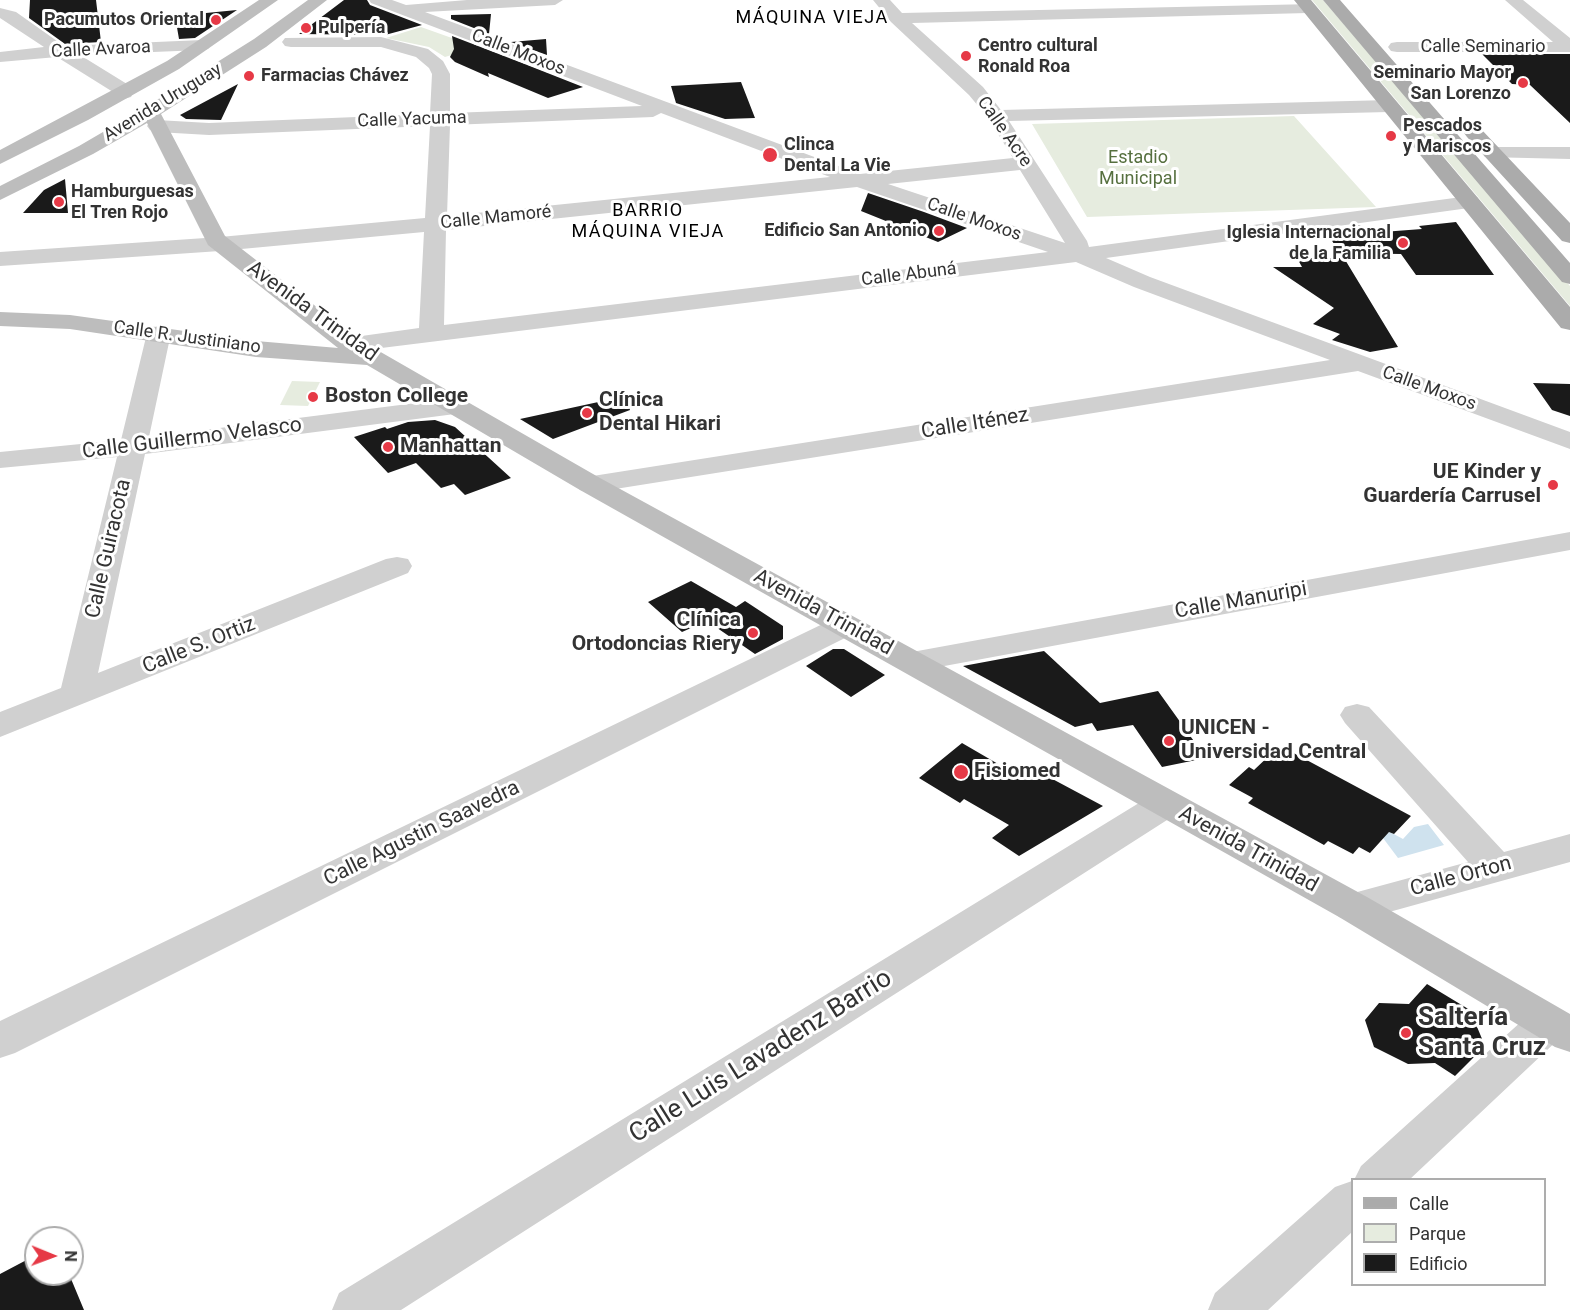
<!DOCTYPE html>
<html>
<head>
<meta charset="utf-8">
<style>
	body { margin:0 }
	#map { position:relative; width:1570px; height:1310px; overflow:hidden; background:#fff; font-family:Roboto,sans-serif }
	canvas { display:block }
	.legend { position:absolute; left:1351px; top:1178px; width:195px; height:108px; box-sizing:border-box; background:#fff; border:2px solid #adadad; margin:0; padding:8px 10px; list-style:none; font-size:18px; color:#333 }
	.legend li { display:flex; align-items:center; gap:12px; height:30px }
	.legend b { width:30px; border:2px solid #adadad }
	.north { position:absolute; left:24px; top:1226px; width:60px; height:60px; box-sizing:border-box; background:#fff; border:2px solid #adadad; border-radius:50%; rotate:91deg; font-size:16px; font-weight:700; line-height:24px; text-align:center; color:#333 }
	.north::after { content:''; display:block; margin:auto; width:21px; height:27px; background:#e63946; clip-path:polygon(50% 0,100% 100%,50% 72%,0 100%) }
</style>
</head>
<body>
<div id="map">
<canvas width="1570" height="1310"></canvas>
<ul class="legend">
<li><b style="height:8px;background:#ababab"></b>Calle</li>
<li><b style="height:16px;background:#e6ecdf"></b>Parque</li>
<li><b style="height:16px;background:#1a1a1a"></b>Edificio</li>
</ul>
<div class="north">N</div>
</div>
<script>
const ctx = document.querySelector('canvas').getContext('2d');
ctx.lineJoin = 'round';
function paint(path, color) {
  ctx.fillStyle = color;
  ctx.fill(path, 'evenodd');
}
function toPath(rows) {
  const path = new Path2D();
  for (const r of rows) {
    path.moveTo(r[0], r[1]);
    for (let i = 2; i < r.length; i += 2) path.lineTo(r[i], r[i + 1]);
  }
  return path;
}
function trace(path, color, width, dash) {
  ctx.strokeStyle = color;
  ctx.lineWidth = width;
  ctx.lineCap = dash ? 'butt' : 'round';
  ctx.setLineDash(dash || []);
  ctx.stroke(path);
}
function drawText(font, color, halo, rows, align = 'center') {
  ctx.font = font + ' Roboto,sans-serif';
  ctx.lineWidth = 6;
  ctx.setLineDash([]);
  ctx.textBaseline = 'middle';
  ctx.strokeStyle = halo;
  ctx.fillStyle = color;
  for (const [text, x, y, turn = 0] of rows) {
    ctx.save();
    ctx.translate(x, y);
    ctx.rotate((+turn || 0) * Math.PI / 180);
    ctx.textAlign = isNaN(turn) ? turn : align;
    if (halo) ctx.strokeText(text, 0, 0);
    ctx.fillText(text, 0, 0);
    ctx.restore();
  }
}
paint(toPath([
	[1312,0,1323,0,1570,286,1570,306],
	[421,27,477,47,445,57,429,47,386,38],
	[1294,116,1376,207,1087,217,1032,124],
	[292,381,320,382,308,406,280,405]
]), '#e6ecdf');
paint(toPath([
	[1428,824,1444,845,1398,858,1380,834,1390,832,1403,839,1414,827]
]), '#cfe2ee');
paint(toPath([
	[30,0,96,0,101,42,65,44,29,18],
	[344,0,367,0,370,5,422,25,385,35,299,34],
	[237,10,195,38,179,39,175,16],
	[491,14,489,34,451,19,451,15],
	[452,36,522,63,583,87,548,98,488,73,489,77,455,62,450,57,454,49],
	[546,39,547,55,511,42],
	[1482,54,1570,54,1570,123,1530,85,1512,84],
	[741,82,755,118,725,119,676,103,671,86],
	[238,84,221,120,186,119,180,115],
	[65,179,68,213,23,213,44,190],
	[868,193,924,212,967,228,938,242,861,211],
	[1456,222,1494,275,1416,275,1401,254,1339,253,1326,230,1360,225,1369,233,1422,229,1419,226],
	[1297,258,1344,258,1398,347,1370,352,1332,340,1340,334,1313,324,1334,308,1273,267,1302,267],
	[1533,383,1570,384,1570,416,1552,410],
	[626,396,630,410,553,439,520,419],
	[435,420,455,427,511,478,465,495,454,484,441,488,416,463,388,473,354,437,385,427,387,429,408,422],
	[691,581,736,607,745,601,783,626,783,639,755,654,707,621,682,632,648,602],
	[833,649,844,649,885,675,851,697,806,666],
	[1044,651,1100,703,1158,691,1206,758,1162,767,1133,725,1097,731,1092,723,1075,727,963,666],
	[962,743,1017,775,1030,767,1103,806,1019,856,992,838,1009,825,964,799,960,803,919,778],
	[1288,750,1411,816,1394,834,1389,832,1370,853,1359,847,1353,854,1328,841,1324,845,1248,803,1253,798,1229,785,1249,767,1254,770,1273,752,1282,756],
	[1427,984,1470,1010,1485,1046,1455,1076,1435,1063,1408,1064,1374,1047,1365,1020,1379,1003,1409,1004],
	[36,1255,36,1274,69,1274,84,1310,0,1310,0,1274]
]), '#1a1a1a');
paint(toPath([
	[369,0,392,0,406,5,467,0,563,0,555,5,425,12,860,174,1013,158,988,118,969,95,891,22,873,0,890,0,902,13,1314,4,1316,8,1314,12,1308,13,912,23,983,87,1001,110,1389,100,1396,102,1399,106,1396,110,1389,112,1009,121,1087,241,1089,247,1469,196,1477,197,1480,202,1477,207,1469,208,1106,258,1150,277,1570,432,1570,449,1358,371,590,493,580,490,576,484,580,478,1330,360,1134,287,1076,262,349,352,340,349,336,344,340,339,419,328,424,232,220,251,0,266,0,252,220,237,425,218,430,126,209,135,157,132,150,130,147,126,150,122,157,120,209,123,430,114,432,74,429,68,416,57,381,47,291,47,285,46,282,42,285,38,381,37,428,49,443,61,450,74,450,113,642,106,371,3,369,0],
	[661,113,830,177,447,216,450,125,653,117,661,113],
	[1020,170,1065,243,888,184,1020,170],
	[857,187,1048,252,444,325,446,230,857,187],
	[1505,0,1523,0,1570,38,1570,52,1397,52,1391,51,1388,47,1391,43,1397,42,1553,42,1505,0],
	[0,8,16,12,64,46,202,40,208,41,211,45,208,49,202,50,80,55,127,84,133,93,131,97,124,99,117,97,113,92,57,57,0,62,0,52,44,47,0,18,0,8],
	[1492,147,1570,147,1570,159,1485,157,1482,153,1485,149,1492,147],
	[159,326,168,328,171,333,149,437,455,398,464,400,468,406,464,412,455,414,145,454,98,673,386,559,397,557,408,559,412,566,408,573,0,737,0,712,61,688,117,457,0,468,0,452,121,440,147,333,150,328,159,326],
	[1570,532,1570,550,912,672,900,669,895,662,900,655,912,652,1570,532],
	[844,616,855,619,860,626,855,633,15,1053,0,1058,0,1021,833,619,844,616],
	[1357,704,1369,707,1504,852,1570,834,1570,862,1353,922,1339,917,1333,907,1339,897,1468,862,1345,723,1340,715,1345,707,1357,704],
	[1165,791,1178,795,1183,804,1178,813,401,1310,332,1310,339,1293,1152,795,1165,791],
	[1548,1006,1563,1011,1569,1023,1563,1035,1409,1180,1354,1180,1361,1166,1533,1011,1548,1006],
	[1352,1181,1352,1232,1268,1310,1208,1310,1215,1293,1335,1187,1352,1181]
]), '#d0d0d0');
paint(toPath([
	[259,0,278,0,179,69,88,120,0,164,0,150,167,61,259,0],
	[308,0,327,0,266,47,161,114,225,236,358,339,600,478,1367,897,1570,1014,1570,1052,1555,1047,1339,917,580,490,367,365,256,357,70,329,0,326,0,312,70,315,256,341,338,348,208,245,147,123,93,154,0,200,0,186,79,146,144,108,254,39,308,0]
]), '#bdbdbd');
paint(toPath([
	[1294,0,1311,0,1570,307,1570,330,1561,328,1294,0],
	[1323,0,1340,0,1570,263,1570,284,1562,282,1323,0],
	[1474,127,1481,129,1570,223,1570,243,1562,241,1467,137,1464,133,1467,129,1474,127]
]), '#ababab');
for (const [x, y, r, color] of [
	[216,20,6,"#e63946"],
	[306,28,6,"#e63946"],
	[966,56,6,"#e63946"],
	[249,76,6,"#e63946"],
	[1523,83,6,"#e63946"],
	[1391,136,6,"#e63946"],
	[770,155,8,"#e63946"],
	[59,202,6,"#e63946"],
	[939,231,6,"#e63946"],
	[1403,243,6,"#e63946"],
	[313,397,6,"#e63946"],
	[587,413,6,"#e63946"],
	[388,447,6,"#e63946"],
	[1553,485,6,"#e63946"],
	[753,633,6,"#e63946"],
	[1169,741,6,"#e63946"],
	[961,772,8,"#e63946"],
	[1406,1033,6,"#e63946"]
]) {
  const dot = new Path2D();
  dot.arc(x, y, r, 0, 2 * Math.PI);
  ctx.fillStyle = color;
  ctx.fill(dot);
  trace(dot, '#fff', 2);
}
ctx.letterSpacing = '1.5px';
drawText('18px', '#000', '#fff', [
	["MÁQUINA VIEJA",812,18],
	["BARRIO",648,211],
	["MÁQUINA VIEJA",648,232]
]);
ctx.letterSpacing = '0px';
drawText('bold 18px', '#333', '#fff', [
	["Pacumutos Oriental",204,20,"right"],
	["Pulpería",318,28],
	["Centro cultural",978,46],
	["Ronald Roa",978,67],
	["Seminario Mayor",1511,73,"right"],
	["San Lorenzo",1511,94,"right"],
	["Farmacias Chávez",261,76],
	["Pescados",1403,126],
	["y Mariscos",1403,147],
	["Clinca",784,145],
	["Dental La Vie",784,166],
	["Hamburguesas",71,192],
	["El Tren Rojo",71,213],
	["Edificio San Antonio",927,231,"right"],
	["Iglesia Internacional",1391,233,"right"],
	["de la Familia",1391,254,"right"]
], 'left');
drawText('18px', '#333', '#fff', [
	["Calle Seminario",1483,47],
	["Calle Avaroa",101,50,-3],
	["Calle Moxos",518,53,21],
	["Avenida Uruguay",163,103,-31],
	["Calle Yacuma",412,120,-2],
	["Calle Acre",1004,132,55],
	["Calle Mamoré",496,218,-6],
	["Calle Moxos",974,220,19],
	["Calle Abuná",909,275,-7],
	["Calle R. Justiniano",187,338,8],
	["Calle Moxos",1429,389,20]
]);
drawText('18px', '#56703f', '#fff', [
	["Estadio",1138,158],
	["Municipal",1138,179]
]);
drawText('21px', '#333', '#fff', [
	["Avenida Trinidad",312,312,36],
	["Calle Iténez",975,424,-9],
	["Calle Guillermo Velasco",192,439,-7],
	["Calle Guiracota",109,549,-77],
	["Calle Manuripi",1241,601,-10],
	["Avenida Trinidad",823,613,29],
	["Calle S. Ortiz",199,646,-22],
	["Calle Agustin Saavedra",422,834,-26],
	["Avenida Trinidad",1248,850,29],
	["Calle Orton",1461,877,-15]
]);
drawText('bold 21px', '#333', '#fff', [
	["Boston College",325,397],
	["Clínica",599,401],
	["Dental Hikari",599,425],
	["Manhattan",400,447],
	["UE Kinder y",1541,473,"right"],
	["Guardería Carrusel",1541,497,"right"],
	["Clínica",741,621,"right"],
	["Ortodoncias Riery",741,645,"right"],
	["UNICEN -",1181,729],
	["Universidad Central",1181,753],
	["Fisiomed",974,772]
], 'left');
drawText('bold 26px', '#333', '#fff', [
	["Saltería",1418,1018],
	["Santa Cruz",1418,1048]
], 'left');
drawText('26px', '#333', '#fff', [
	["Calle Luis Lavadenz Barrio",761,1057,-32]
]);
</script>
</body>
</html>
